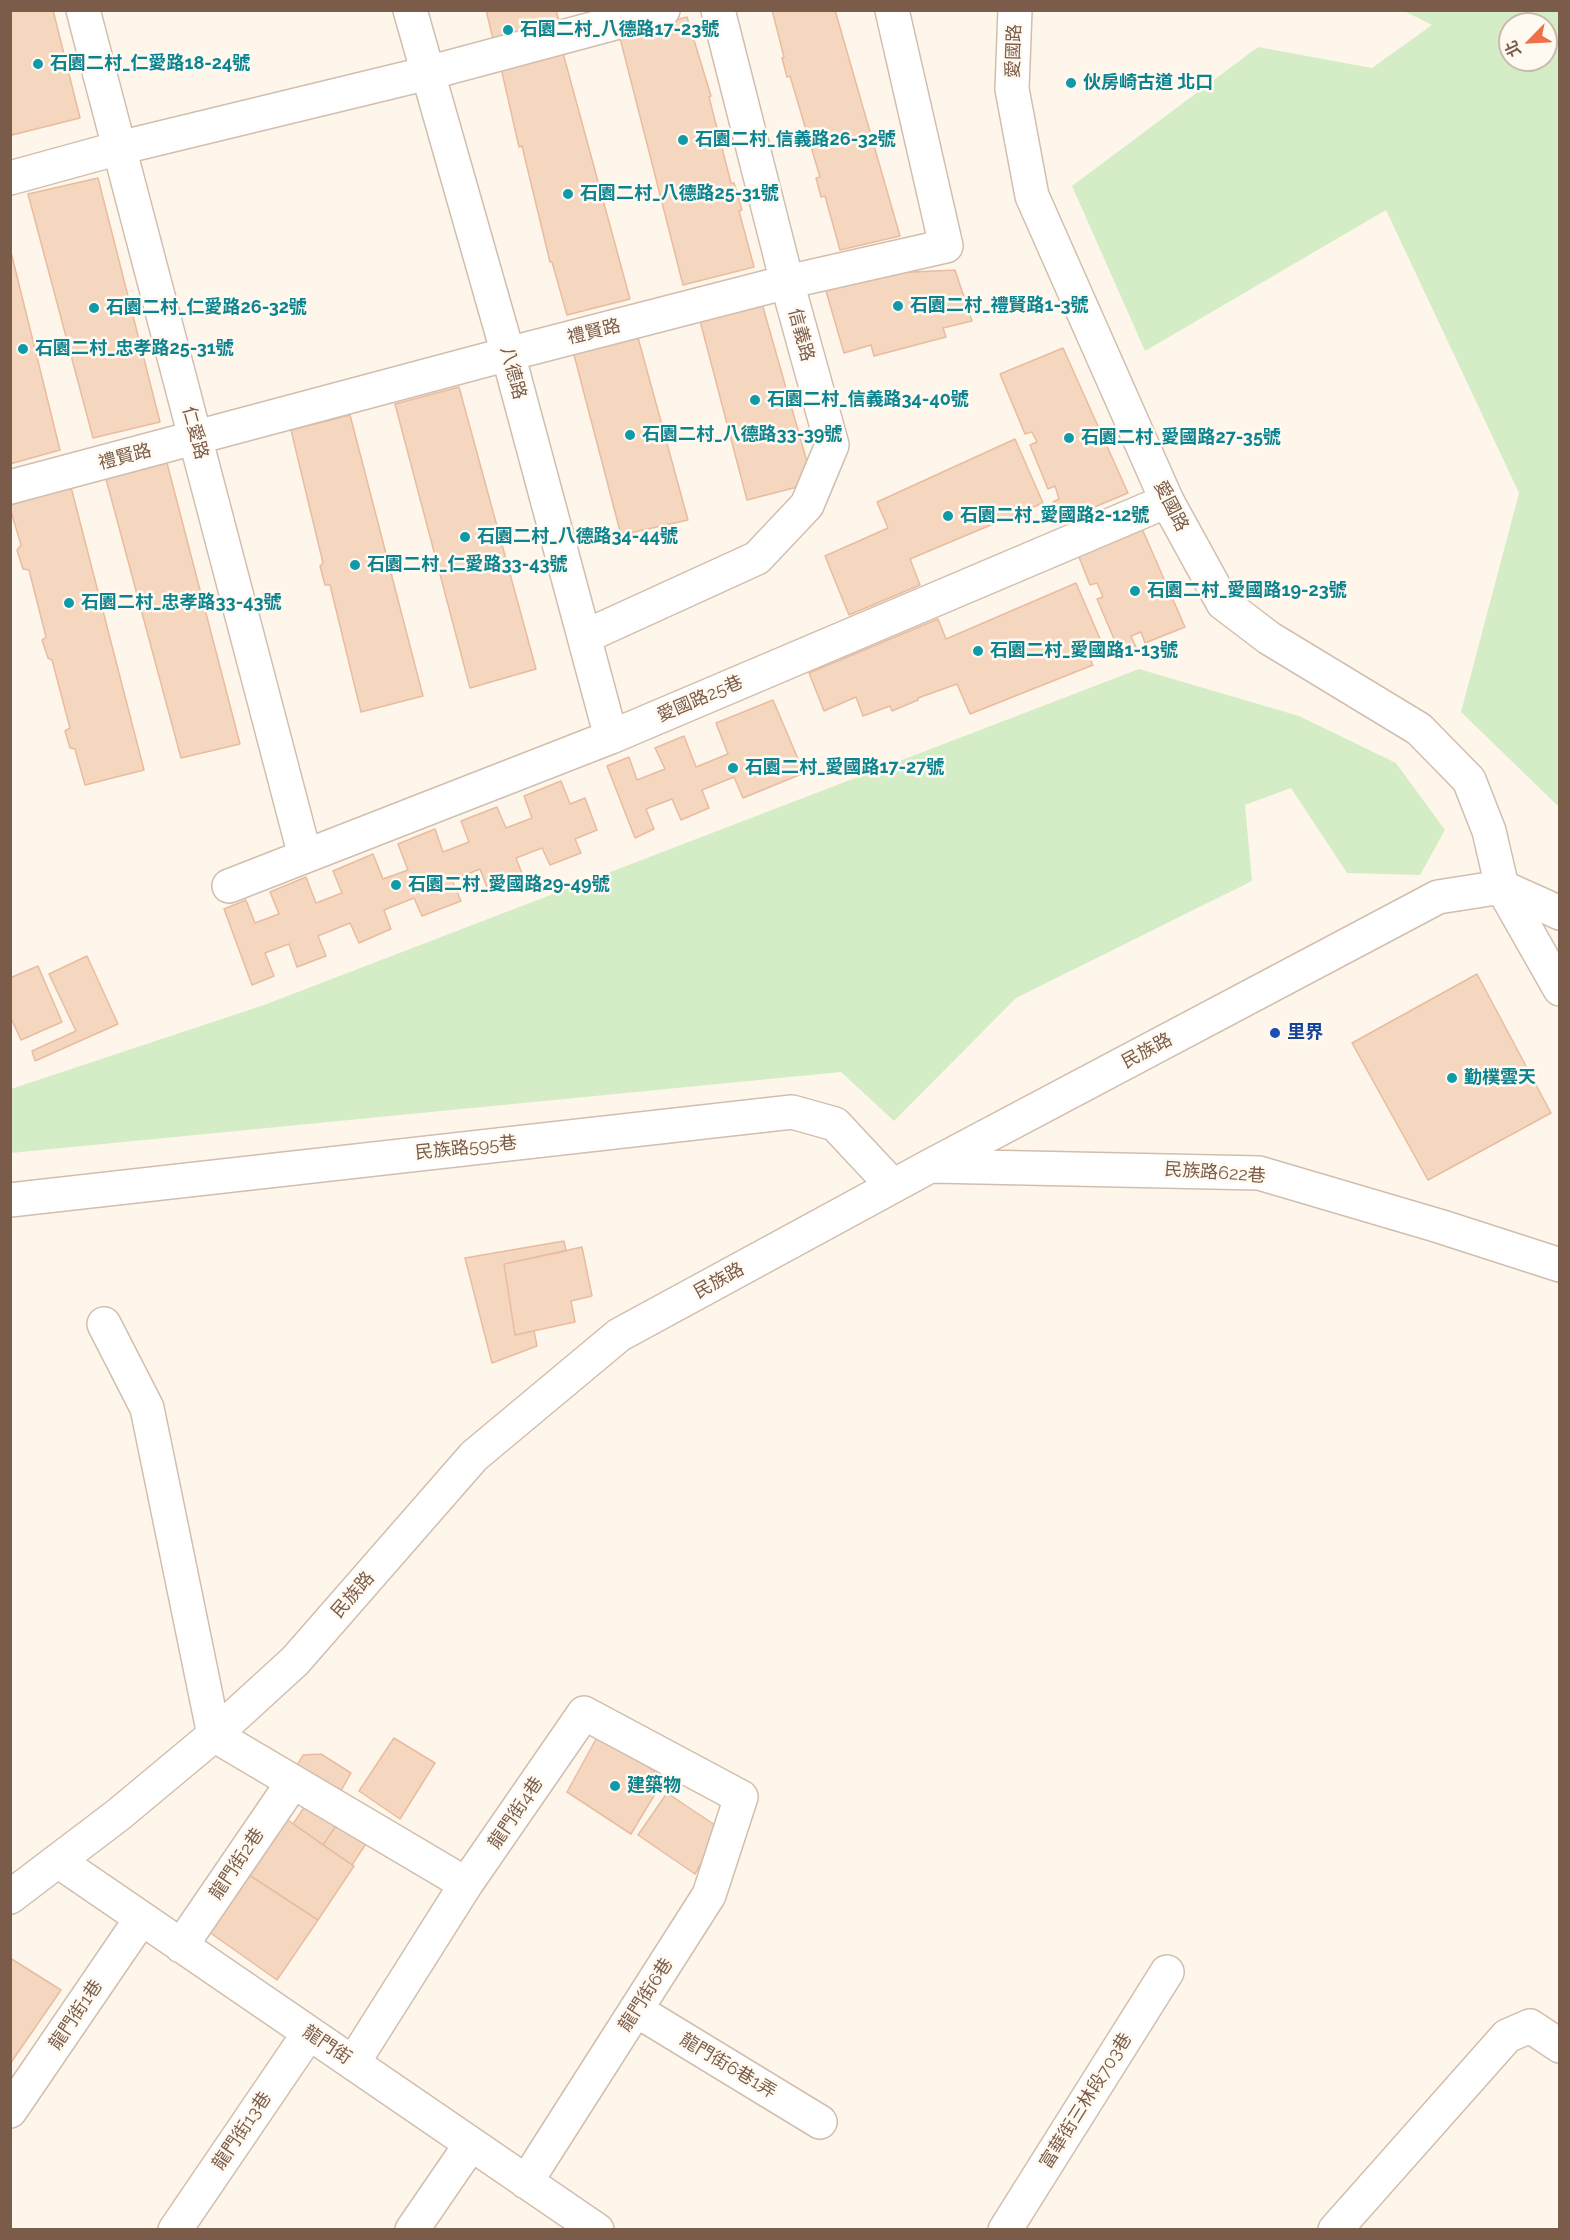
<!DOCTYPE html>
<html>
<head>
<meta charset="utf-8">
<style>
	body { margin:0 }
	#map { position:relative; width:1570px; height:2240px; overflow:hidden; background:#fef6ea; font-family:Raleway,"Noto Sans TC",sans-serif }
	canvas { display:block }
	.frame { position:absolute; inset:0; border:12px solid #7b5c4a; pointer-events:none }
	.north { position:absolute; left:1498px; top:12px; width:60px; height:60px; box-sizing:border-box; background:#fffaf1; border:2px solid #cabbae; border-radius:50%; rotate:246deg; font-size:16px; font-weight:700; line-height:24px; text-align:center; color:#7b5c4a }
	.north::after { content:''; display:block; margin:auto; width:21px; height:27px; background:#ee7049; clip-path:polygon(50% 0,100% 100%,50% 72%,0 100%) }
</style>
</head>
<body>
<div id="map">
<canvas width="1570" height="2240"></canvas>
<div class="frame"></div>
<div class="north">北</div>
</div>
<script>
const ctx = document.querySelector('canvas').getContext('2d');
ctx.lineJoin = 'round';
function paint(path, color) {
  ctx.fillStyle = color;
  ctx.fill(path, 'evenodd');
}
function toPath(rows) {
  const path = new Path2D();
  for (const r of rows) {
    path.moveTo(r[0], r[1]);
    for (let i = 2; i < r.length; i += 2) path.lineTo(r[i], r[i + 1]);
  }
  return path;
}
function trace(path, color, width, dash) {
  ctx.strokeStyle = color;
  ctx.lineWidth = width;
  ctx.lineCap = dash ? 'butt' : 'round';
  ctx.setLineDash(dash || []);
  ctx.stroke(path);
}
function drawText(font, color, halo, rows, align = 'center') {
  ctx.font = font + ' Raleway,"Noto Sans TC",sans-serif';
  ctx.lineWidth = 5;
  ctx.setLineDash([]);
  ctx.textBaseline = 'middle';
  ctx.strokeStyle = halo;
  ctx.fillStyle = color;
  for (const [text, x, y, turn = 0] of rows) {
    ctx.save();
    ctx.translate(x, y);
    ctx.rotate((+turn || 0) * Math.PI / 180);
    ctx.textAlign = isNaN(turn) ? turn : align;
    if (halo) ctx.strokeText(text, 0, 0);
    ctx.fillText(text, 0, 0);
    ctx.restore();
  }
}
paint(toPath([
	[1404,11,1559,11,1559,807,1461,712,1519,493,1386,210,1145,351,1072,186,1258,47,1372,68,1432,25],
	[1510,24,1546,24,1546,60,1510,60],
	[1139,669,1299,716,1396,763,1445,830,1420,875,1347,873,1291,788,1245,805,1252,881,1016,998,894,1121,841,1072,11,1153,11,1089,264,1005]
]), '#d5edc6');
const building = toPath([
	[10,10,53,10,80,118,12,135,10,128,10,10],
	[486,10,556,10,559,21,493,39,486,10],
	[772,10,835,10,900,236,840,250,825,196,821,197,816,178,820,177,790,76,787,77,782,58,784,57,772,10],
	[687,17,711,96,709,97,731,183,734,183,742,210,739,211,754,267,683,285,619,34,687,17],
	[563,53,630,299,567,315,552,262,550,262,522,146,519,147,501,68,563,53],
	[98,178,160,422,93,438,28,194,98,178],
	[10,248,60,450,10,464,10,248],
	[955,270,972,321,943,328,946,337,874,356,871,345,844,353,826,291,892,273,955,270],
	[761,300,813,483,747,500,699,317,761,300],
	[637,334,688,520,621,535,573,351,637,334],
	[1063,348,1128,493,1061,521,1053,502,1059,499,1055,486,1048,489,1030,445,1037,442,1032,432,1025,434,1000,374,1063,348],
	[459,387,536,669,470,688,395,404,459,387],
	[350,415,423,696,361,712,330,585,325,585,320,566,323,563,291,430,350,415],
	[1015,439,1043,503,910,559,920,585,849,615,825,556,888,528,877,502,1015,439],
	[167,463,240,744,181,758,106,479,167,463],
	[71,487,144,770,85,785,75,749,70,748,65,731,70,728,52,660,48,658,42,640,46,637,29,570,23,569,17,550,21,545,10,508,10,505,71,487],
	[1140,524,1185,627,1145,643,1141,632,1131,636,1136,647,1120,653,1097,599,1103,597,1097,583,1090,585,1077,552,1140,524],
	[1076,583,1104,648,1088,655,1093,665,970,714,957,684,918,698,918,700,892,711,890,706,863,716,856,697,824,711,809,673,938,619,946,639,1076,583],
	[773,700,804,773,743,798,734,777,702,790,709,808,681,820,672,799,646,809,654,829,635,838,607,766,629,757,637,780,665,769,655,748,684,736,696,767,728,754,716,723,773,700],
	[561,781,570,804,585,798,597,830,575,839,581,853,550,865,542,848,516,858,523,876,488,890,480,869,452,880,461,901,422,916,414,898,384,910,391,929,359,943,350,923,318,936,326,956,297,967,289,944,265,953,274,976,252,985,224,909,246,900,255,923,279,914,270,892,306,877,316,903,342,893,333,871,373,854,383,879,408,870,398,844,435,829,443,852,469,842,461,821,497,807,506,828,532,818,524,796,561,781],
	[87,956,118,1024,35,1061,32,1051,76,1031,49,974,87,956],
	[38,966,62,1022,21,1040,10,1016,10,978,38,966],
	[1477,974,1551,1113,1428,1180,1352,1043,1477,974],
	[564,1241,566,1251,504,1264,515,1335,534,1331,537,1346,492,1363,465,1258,564,1241],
	[582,1247,592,1296,571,1301,575,1322,515,1335,504,1264,582,1247],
	[601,1730,664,1779,631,1834,567,1792,601,1730],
	[394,1738,435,1763,400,1819,359,1791,394,1738],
	[321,1754,351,1773,337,1798,294,1771,303,1755,321,1754],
	[667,1793,721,1829,695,1874,638,1835,667,1793],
	[309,1800,340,1820,323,1845,293,1824,309,1800],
	[282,1816,354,1866,318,1920,246,1873,282,1816],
	[340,1820,369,1839,352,1865,323,1845,340,1820],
	[246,1873,318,1920,277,1980,202,1927,246,1873],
	[10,1958,61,1990,10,2064,10,1958]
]);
paint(building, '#f5d6bf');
trace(building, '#e9bc9f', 1.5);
const minor = toPath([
	[83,10,305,856],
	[410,10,508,354,611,737],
	[1015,10,1012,89,1032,196,1167,501,1223,603,1269,638,1419,729,1469,780,1489,831,1502,887,1560,989],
	[10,178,119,148,428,73,663,10],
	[10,487,508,354,787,282,946,246,892,10],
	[584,637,757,558,807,505,832,445,787,282,718,10],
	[229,886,611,737,1167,501],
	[934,1166,1259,1173,1439,1226,1560,1265],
	[10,1200,792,1112,835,1124,893,1186],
	[104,1324,147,1408,214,1735,466,1884],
	[58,1861,597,2230],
	[10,1897,118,1815,214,1735,295,1661,474,1456,619,1335,930,1166,1438,897,1502,887,1560,913],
	[181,1946,293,1782],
	[636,2010,820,2122],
	[353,2063,466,1884,584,1713,741,1797,709,1895,526,2182],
	[10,2111,141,1919],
	[175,2230,309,2033],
	[412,2230,471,2144],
	[1005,2230,1167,1972],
	[1335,2230,1507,2036,1530,2026,1560,2046]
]);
trace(minor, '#d2beae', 36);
trace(minor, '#fff', 33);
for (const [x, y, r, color] of [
	[508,30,6,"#0f9aa8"],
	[38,64,6,"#0f9aa8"],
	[1071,83,6,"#0f9aa8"],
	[683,140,6,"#0f9aa8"],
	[568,194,6,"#0f9aa8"],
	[898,306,6,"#0f9aa8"],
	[94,308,6,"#0f9aa8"],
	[23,349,6,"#0f9aa8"],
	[755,400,6,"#0f9aa8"],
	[630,435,6,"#0f9aa8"],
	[1069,438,6,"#0f9aa8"],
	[948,516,6,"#0f9aa8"],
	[465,537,6,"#0f9aa8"],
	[355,565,6,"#0f9aa8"],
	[1135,591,6,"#0f9aa8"],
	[69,603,6,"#0f9aa8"],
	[978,651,6,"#0f9aa8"],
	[733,768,6,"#0f9aa8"],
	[396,885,6,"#0f9aa8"],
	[1275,1033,6,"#1a4fb4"],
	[1452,1078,6,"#0f9aa8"],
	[615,1786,6,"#0f9aa8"]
]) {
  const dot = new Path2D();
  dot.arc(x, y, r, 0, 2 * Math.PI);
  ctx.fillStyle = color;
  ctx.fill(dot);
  trace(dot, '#fffaf1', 2);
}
drawText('bold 18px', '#0d838f', '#fffaf1', [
	["石園二村_八德路17-23號",520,30],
	["石園二村_仁愛路18-24號",50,64],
	["伙房崎古道 北口",1083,83],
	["石園二村_信義路26-32號",695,140],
	["石園二村_八德路25-31號",580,194],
	["石園二村_禮賢路1-3號",910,306],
	["石園二村_仁愛路26-32號",106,308],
	["石園二村_忠孝路25-31號",35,349],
	["石園二村_信義路34-40號",767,400],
	["石園二村_八德路33-39號",642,435],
	["石園二村_愛國路27-35號",1081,438],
	["石園二村_愛國路2-12號",960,516],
	["石園二村_八德路34-44號",477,537],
	["石園二村_仁愛路33-43號",367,565],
	["石園二村_愛國路19-23號",1147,591],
	["石園二村_忠孝路33-43號",81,603],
	["石園二村_愛國路1-13號",990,651],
	["石園二村_愛國路17-27號",745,768],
	["石園二村_愛國路29-49號",408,885],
	["勤樸雲天",1464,1078],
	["建築物",627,1786]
], 'left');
drawText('18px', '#7b5c4a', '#fffaf1', [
	["愛國路",1014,51,-88],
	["禮賢路",594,332,-14],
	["信義路",801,335,75],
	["八德路",513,373,75],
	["仁愛路",195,433,75],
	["禮賢路",125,457,-15],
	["愛國路",1171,506,63],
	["愛國路25巷",700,699,-23],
	["民族路",1147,1051,-28],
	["民族路595巷",466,1148,-6],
	["民族路622巷",1215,1173,4],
	["民族路",719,1281,-29],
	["民族路",353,1595,-49],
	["龍門街4巷",516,1813,-56],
	["龍門街2巷",237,1864,-56],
	["龍門街6巷",646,1995,-57],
	["龍門街1巷",76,2015,-56],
	["龍門街",327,2045,34],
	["龍門街6巷1弄",728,2066,31],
	["富華街三林段703巷",1086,2101,-58],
	["龍門街13巷",242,2131,-56]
]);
drawText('bold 18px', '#164399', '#fffaf1', [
	["里界",1287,1033]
], 'left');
</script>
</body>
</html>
